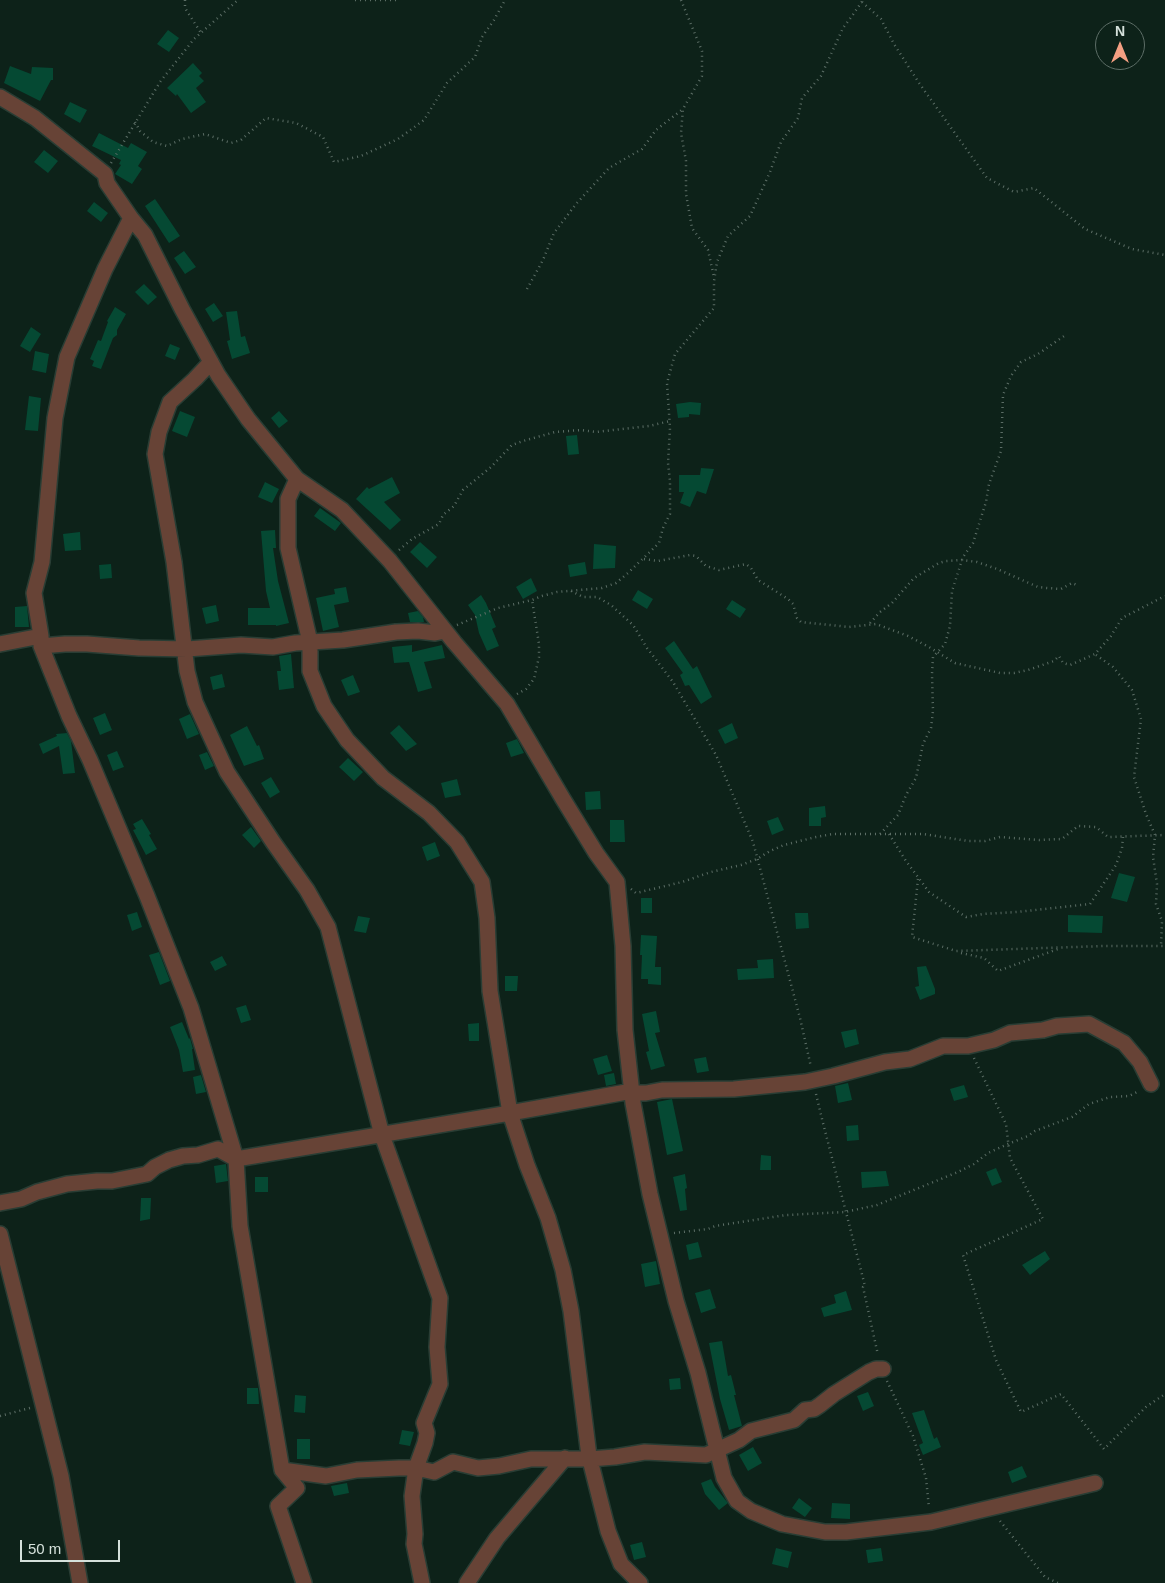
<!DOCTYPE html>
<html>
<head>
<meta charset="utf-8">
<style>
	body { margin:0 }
	#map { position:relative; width:1165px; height:1583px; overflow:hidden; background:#0d2219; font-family:Helvetica,sans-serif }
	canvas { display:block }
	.north { position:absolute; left:1095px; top:20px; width:50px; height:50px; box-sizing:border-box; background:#0d2219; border:1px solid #5d6e67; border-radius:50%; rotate:0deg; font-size:14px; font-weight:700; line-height:20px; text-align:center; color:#d5e1db }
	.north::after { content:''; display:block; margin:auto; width:18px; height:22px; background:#f39f82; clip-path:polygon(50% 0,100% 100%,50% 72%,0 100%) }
	.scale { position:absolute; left:20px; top:1540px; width:100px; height:22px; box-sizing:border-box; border:2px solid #d5e1db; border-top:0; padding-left:6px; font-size:15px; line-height:18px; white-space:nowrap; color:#d5e1db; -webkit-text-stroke:4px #0d2219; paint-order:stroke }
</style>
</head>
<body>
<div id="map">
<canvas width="1165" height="1583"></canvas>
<div class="north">N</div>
<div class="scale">50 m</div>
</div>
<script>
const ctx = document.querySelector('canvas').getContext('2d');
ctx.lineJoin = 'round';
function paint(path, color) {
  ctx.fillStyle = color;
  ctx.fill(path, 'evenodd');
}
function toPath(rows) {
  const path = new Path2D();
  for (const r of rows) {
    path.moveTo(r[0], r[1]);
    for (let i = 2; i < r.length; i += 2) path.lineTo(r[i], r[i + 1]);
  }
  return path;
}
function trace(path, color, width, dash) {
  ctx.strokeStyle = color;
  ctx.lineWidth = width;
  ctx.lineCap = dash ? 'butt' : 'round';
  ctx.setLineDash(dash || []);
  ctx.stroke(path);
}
paint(toPath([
	[168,30,179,38,169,52,157,44],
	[193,63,202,73,199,76,204,81,196,88,206,102,191,113,177,94,176,96,167,88],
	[10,66,31,74,32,67,53,68,53,80,51,80,40,101,4,83],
	[70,102,87,110,80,123,64,114],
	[99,133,128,148,131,143,147,152,138,166,142,169,132,184,115,174,121,165,119,164,121,160,92,146],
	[44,150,58,161,48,173,34,162],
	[155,199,180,236,169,243,145,206],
	[94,202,108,213,101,222,87,211],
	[184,251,196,267,185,274,174,258],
	[144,284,157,297,148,305,135,292],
	[214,303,223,316,213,322,205,309],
	[115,307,126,314,117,330,117,335,113,338,101,369,92,366,94,361,90,359,98,340,101,341,108,322,107,321],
	[237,311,241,337,245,336,250,353,232,359,227,341,230,340,226,312],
	[31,327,41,334,30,352,20,346],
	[170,344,180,348,175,360,165,356],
	[35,351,49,354,46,373,32,370],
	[29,396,41,398,38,431,25,430],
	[690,402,701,403,700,415,689,414,689,417,678,418,676,404],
	[180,411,195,417,187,437,172,431],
	[279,411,288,421,279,428,271,418],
	[577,435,579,454,568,455,566,436],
	[701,468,714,469,706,494,697,491,690,507,680,503,684,492,679,492,679,475,700,475],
	[392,477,400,493,384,502,401,520,390,530,356,499,367,487,369,489],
	[265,482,279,489,272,503,258,497],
	[320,508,341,523,335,531,314,516],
	[275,530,276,548,273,548,278,581,289,623,276,626,276,625,248,625,248,608,270,608,266,591,261,531],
	[80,532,81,550,65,551,63,534],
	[420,542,437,557,427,568,410,552],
	[594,544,616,546,615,568,593,569],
	[585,562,587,574,570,577,568,565],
	[111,564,112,578,100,579,99,565],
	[531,578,537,591,523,599,516,587],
	[346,587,349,602,334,605,339,627,323,631,316,598,335,594,334,589],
	[638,590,653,599,647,609,632,600],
	[481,595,486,603,496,627,492,629,499,646,487,651,479,633,475,615,468,605],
	[732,600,746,609,740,618,726,609],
	[216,605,219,621,206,624,202,608],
	[27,606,29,627,15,627,15,607],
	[418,611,423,617,424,622,410,622,408,613],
	[674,641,693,669,697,666,712,697,701,704,689,685,685,686,680,675,683,673,665,648],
	[412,645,412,652,442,645,445,658,424,662,432,688,418,692,409,662,394,663,392,647],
	[291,654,294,688,279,690,277,671,281,671,279,656],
	[222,674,225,687,213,690,210,677],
	[353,675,360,692,348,696,341,680],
	[105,713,112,730,100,735,93,718],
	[190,714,199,734,187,739,179,719],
	[732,723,738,738,725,744,718,730],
	[399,725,417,744,406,751,390,733],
	[247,726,257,746,259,745,264,759,244,766,230,735],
	[67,733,71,741,75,773,63,774,59,746,43,754,39,744,57,736,56,734],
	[517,739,524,753,511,757,506,743],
	[117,751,124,767,113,771,107,755],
	[207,752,214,766,205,770,199,755],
	[348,758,363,772,354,781,339,767],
	[271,777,280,792,270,798,261,783],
	[457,779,461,795,445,798,441,783],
	[600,791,601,809,586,810,585,792],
	[825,806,826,817,821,818,821,826,809,826,809,808],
	[778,817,784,830,772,835,767,821],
	[142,819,151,834,149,835,157,849,146,855,133,830,136,829,133,824],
	[610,820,624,820,625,842,610,842],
	[251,827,261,841,254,848,242,835],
	[435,842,440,856,427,861,422,847],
	[1119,873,1135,877,1127,902,1111,898],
	[641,898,652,898,652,913,641,913],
	[137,912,142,927,132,931,127,915],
	[795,913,808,913,809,928,796,929],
	[1068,915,1103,916,1102,933,1068,932],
	[358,916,370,918,366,933,354,931],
	[641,935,657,936,655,967,661,967,661,985,648,984,648,979,641,979,642,955,640,955],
	[159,952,170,981,160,985,149,955],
	[222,956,227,965,215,971,210,962],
	[773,959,774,978,738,980,737,969,758,968,757,960],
	[926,966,935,989,935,994,920,1000,915,987,919,986,917,967],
	[505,976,518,976,517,991,505,991],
	[246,1005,251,1020,241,1023,236,1008],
	[656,1011,660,1032,655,1033,665,1066,651,1070,646,1052,649,1051,642,1014],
	[182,1022,189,1039,190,1038,193,1049,192,1049,195,1070,183,1072,179,1050,170,1027],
	[479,1023,479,1041,469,1041,468,1024],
	[856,1029,859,1044,845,1048,841,1032],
	[607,1055,612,1071,598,1075,593,1059],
	[706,1057,709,1071,697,1073,694,1059],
	[614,1073,616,1084,606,1086,604,1075],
	[201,1075,206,1092,196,1094,193,1077],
	[848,1083,852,1100,838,1103,835,1086],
	[964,1085,968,1097,954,1101,950,1089],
	[672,1099,683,1151,667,1155,657,1102],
	[858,1125,859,1140,847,1141,846,1126],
	[761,1155,771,1156,771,1170,760,1170],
	[226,1164,228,1181,216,1183,214,1166],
	[996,1168,1002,1182,992,1186,986,1172],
	[886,1171,889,1186,862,1188,861,1172],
	[685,1174,687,1188,685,1189,687,1210,680,1211,673,1177],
	[255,1177,268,1177,268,1192,255,1192],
	[141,1198,151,1198,150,1219,140,1221],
	[698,1242,702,1257,689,1260,686,1245],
	[1045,1251,1050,1259,1030,1275,1022,1265],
	[656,1261,660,1284,645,1287,641,1264],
	[710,1289,716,1308,701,1313,695,1293],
	[846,1291,852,1310,824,1317,821,1308,836,1303,834,1295],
	[722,1341,728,1376,731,1375,736,1395,734,1395,742,1426,729,1430,720,1399,709,1343],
	[680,1378,681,1389,670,1390,669,1379],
	[247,1388,258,1388,259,1404,247,1404],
	[868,1392,874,1406,863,1411,857,1396],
	[295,1395,306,1396,305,1413,294,1412],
	[924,1410,934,1439,937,1437,941,1447,923,1455,919,1445,923,1443,912,1413],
	[402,1430,414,1432,410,1446,399,1444],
	[297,1439,310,1439,310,1459,297,1459],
	[753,1447,762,1463,748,1471,739,1455],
	[1022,1466,1027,1477,1012,1483,1008,1472],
	[711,1479,715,1487,728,1503,719,1510,705,1494,701,1483],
	[347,1483,349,1493,334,1496,331,1486],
	[799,1498,812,1508,805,1517,792,1508],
	[832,1503,850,1504,850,1519,831,1518],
	[642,1542,646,1557,634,1560,630,1545],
	[776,1548,792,1552,788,1568,772,1564],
	[881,1548,883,1561,868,1563,866,1550]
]), '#054933');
const street = toPath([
	[0,97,35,118,105,174,107,183,131,218,145,235,182,309,218,375,248,419,297,479,342,510,390,561,454,642,507,704,563,799,596,853,617,882,623,946,625,1030,633,1103,650,1194,676,1301,698,1373,724,1478,737,1501,751,1511,782,1524,825,1532,846,1532,931,1522,1095,1483],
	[211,362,195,379,170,402,159,432,155,454,174,562,187,671,195,702,227,772,273,842,307,890,328,927,382,1135,440,1298,437,1347,440,1384,424,1423,427,1433,425,1443,416,1468,412,1496,415,1534,414,1544,422,1583],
	[297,479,288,499,288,548,310,642,310,671,324,706,347,740,383,778,429,813,457,842,482,882,487,918,490,991,510,1113,527,1165,548,1218,563,1270,571,1311,589,1456,608,1531,621,1564,640,1583],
	[41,636,41,646,69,716,90,760,147,896,191,1008,236,1159,240,1226,282,1470,297,1488,278,1506,304,1583],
	[0,644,41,636,34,593,42,562,55,418,67,357,105,269,131,218],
	[41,646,65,644,87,644,139,648,187,649,241,645,273,647,295,643,343,640,396,632,418,631,435,633,445,631],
	[0,1203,21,1199,37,1192,67,1184,97,1181,112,1181,147,1174,155,1167,169,1160,183,1156,198,1155,218,1149,236,1159,510,1113,632,1091,637,1093,646,1093,662,1090,734,1089,805,1082,833,1076,885,1062,910,1059,943,1046,968,1046,994,1040,1010,1033,1043,1030,1057,1026,1089,1024,1124,1043,1140,1062,1151,1084],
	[0,1234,61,1476,80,1583],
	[282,1470,326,1476,357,1470,399,1468,416,1468,434,1472,453,1462,478,1468,499,1466,531,1459,590,1459,615,1457,645,1452,706,1455,739,1440,751,1431,794,1420,805,1410,814,1409,820,1405,834,1394,869,1372,876,1369,883,1369],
	[467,1583,497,1538,565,1458]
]);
trace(street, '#293d34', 18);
trace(toPath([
	[185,0,185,8,201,33],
	[355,0,399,0],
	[681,0,702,51,702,76,683,109,681,133,686,161,686,194,692,228,708,250,714,277],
	[862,2,881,19,894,44,919,83,987,178,1014,192,1034,188,1085,229,1132,249,1165,255],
	[135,122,140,131,153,142,167,146,182,139,205,134,231,143,241,140,266,118,296,123,323,137,334,162,361,156,398,139,424,120,447,83,475,57,482,37,494,20,505,0],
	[111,163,160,82,194,39,238,0],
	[527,289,543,260,554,233,576,204,609,168,642,149,656,130,683,109],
	[399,550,412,539,439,524,443,515,454,506,463,490,491,467,512,445,523,441,555,432,581,430,596,432,649,426,670,421],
	[644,559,658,561,690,555,696,556,706,566,719,570,746,564,751,568,758,580,788,599,793,604,797,618,801,622,849,627,876,624,908,636,929,647,955,663,1000,673,1014,673,1028,670,1054,661,1059,656,1063,663,1070,665,1095,654,1111,636,1122,618,1165,596],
	[571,591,583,597,597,597,611,605,633,625,647,648,673,682,716,755,753,842,800,1018,811,1067],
	[870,623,880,612,892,603,914,578,939,563,946,561,962,560,977,562,997,569,1038,587,1047,588,1061,589,1072,583,1077,585],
	[457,625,498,608,532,600,542,596,557,592,602,588,616,583,628,573,659,543,663,528,670,514,670,481,668,463,670,428,667,383,675,354,714,308,714,281,717,262,728,236,750,216,770,172,781,142,798,118,802,98,821,76,843,28,852,16,863,0],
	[1096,655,1113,667,1132,690,1141,719,1134,777,1146,814,1155,835,1153,857,1157,884,1156,904,1162,921,1161,946],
	[517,694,526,689,534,679,539,657,539,644,532,600],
	[880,834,898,815,906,795,916,778,923,744,931,728,933,711,932,674,933,657,945,644,950,626,952,591,963,557,973,543,986,502,989,484,1001,451,1003,395,1011,376,1021,362,1038,354,1067,334],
	[889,834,906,861,929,892,966,917,983,914,1017,912,1090,904,1116,865,1122,848,1123,837],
	[918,879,912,937,956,951,1104,946,1165,946],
	[631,889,636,893,682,882,711,872,741,865,757,859,770,851,784,845,816,837,833,834,923,834,968,841,985,841,1000,837,1039,840,1062,839,1078,826,1096,827,1108,837,1165,835],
	[961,953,984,958,998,971,1058,949],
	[974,1058,1006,1124,1010,1158,1043,1219,963,1255,996,1360,1021,1412,1061,1394,1104,1449,1146,1407,1165,1394],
	[816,1094,823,1123,865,1286,863,1287,878,1355],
	[674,1233,708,1229,715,1226,786,1215,845,1212,877,1205,958,1172,974,1164,988,1153,1008,1144,1028,1136,1035,1131,1072,1117,1089,1104,1110,1097,1129,1096,1139,1091],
	[887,1381,913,1436,926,1478,929,1508],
	[0,1416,30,1408],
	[1000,1521,1045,1577,1058,1583]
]), '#5c6e66', 2.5, [1, 4]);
trace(street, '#674336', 15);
</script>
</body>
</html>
